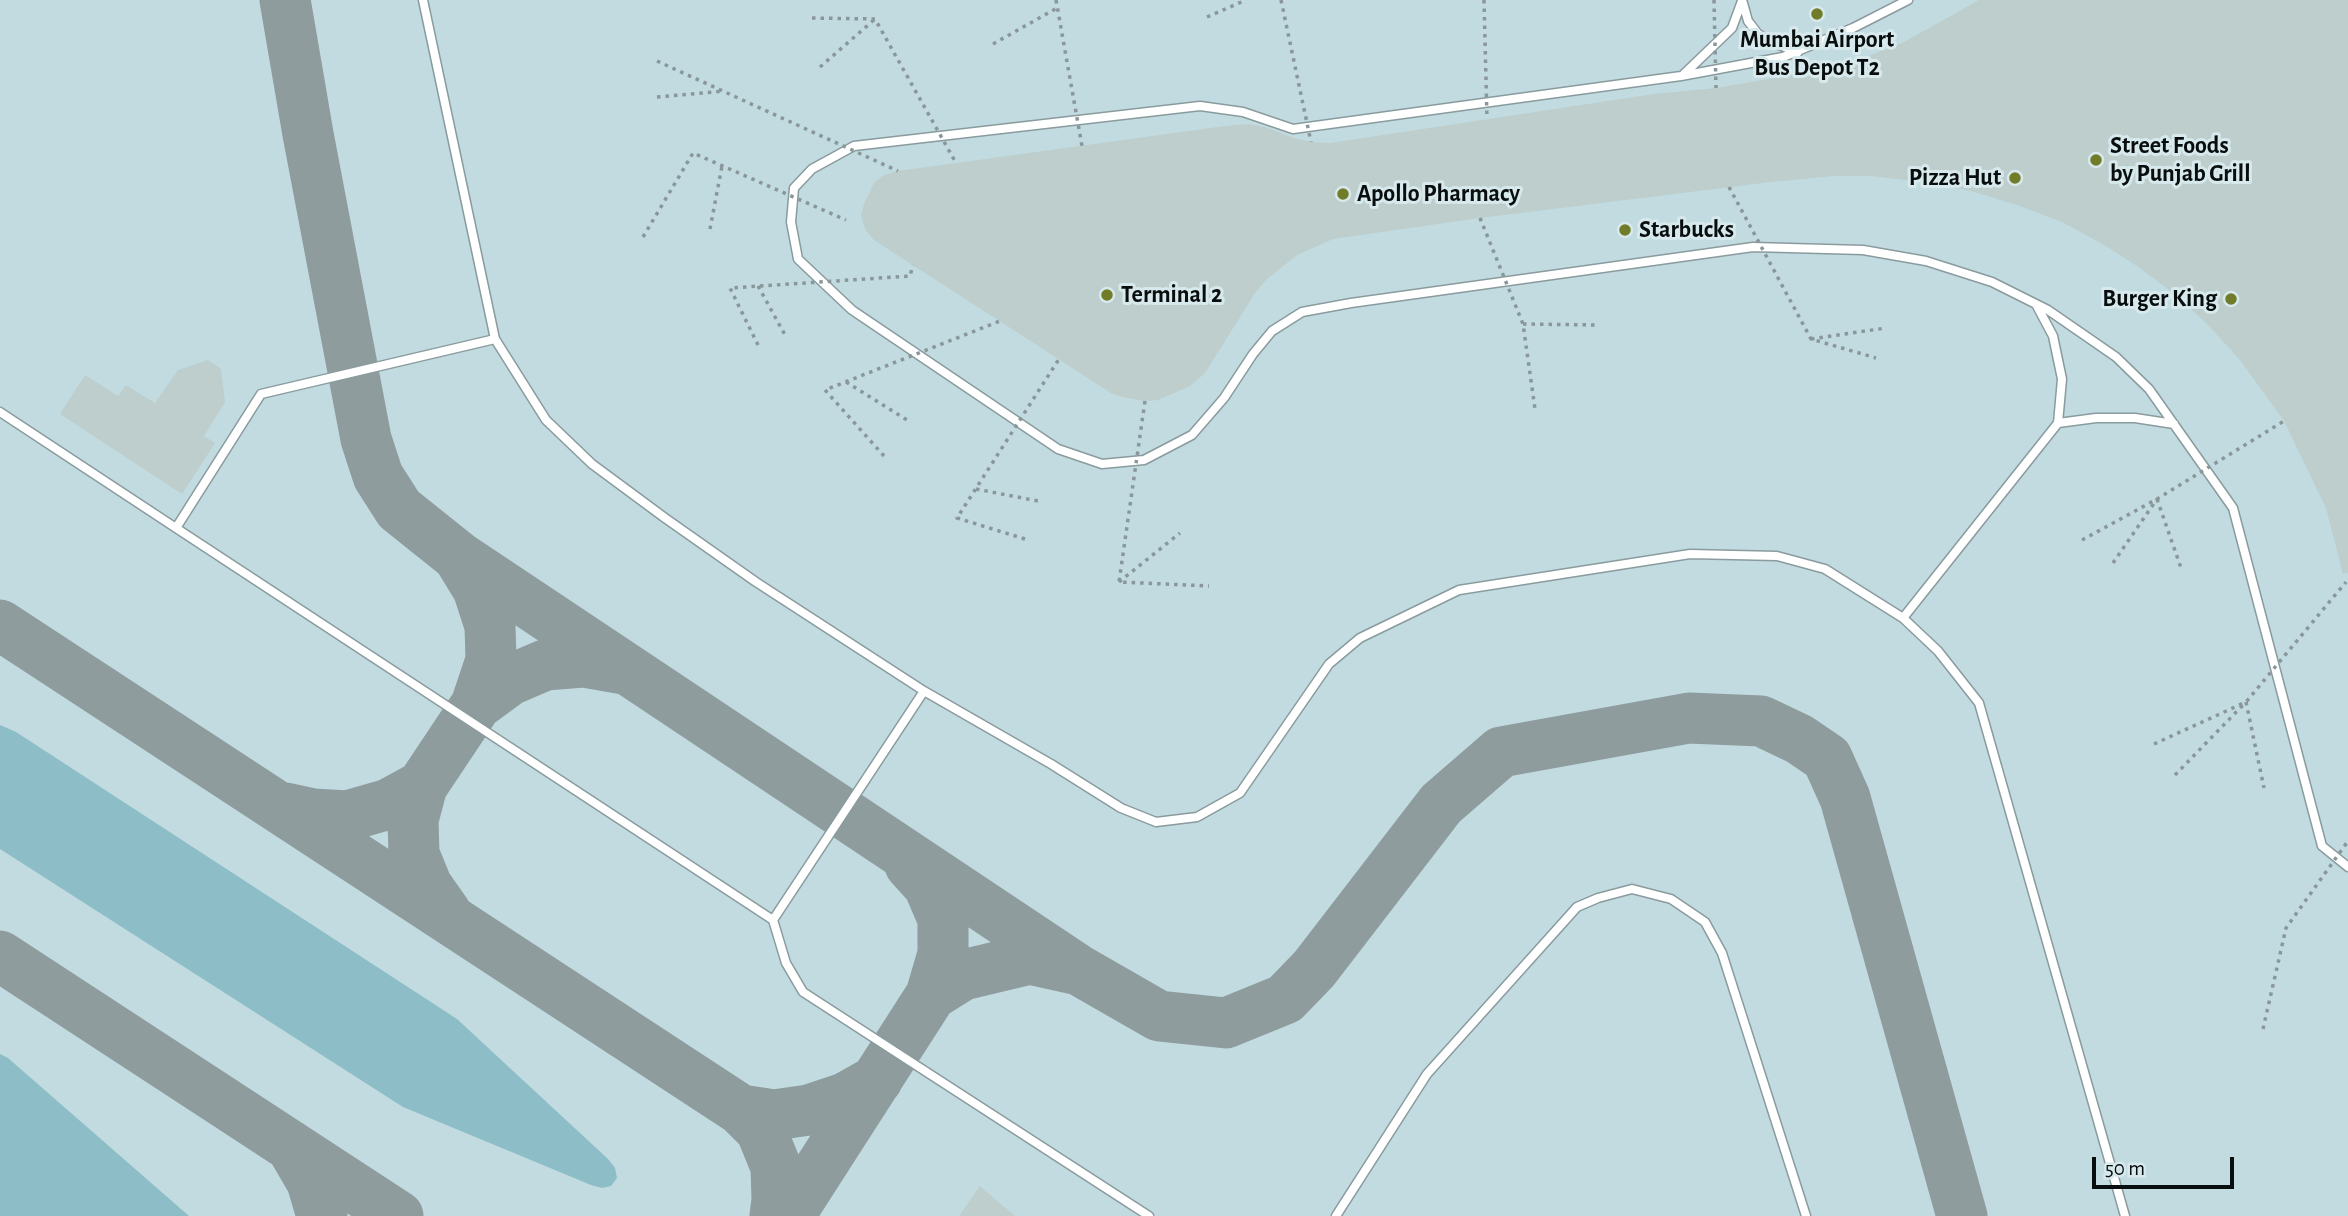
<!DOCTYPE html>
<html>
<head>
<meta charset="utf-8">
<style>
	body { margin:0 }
	#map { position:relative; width:2348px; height:1216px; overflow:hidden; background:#d7e9ec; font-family:"Alegreya Sans",sans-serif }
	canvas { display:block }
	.scale { position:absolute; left:2092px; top:1157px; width:142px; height:32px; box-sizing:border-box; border:4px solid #080d0e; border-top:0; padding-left:9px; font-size:21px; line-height:24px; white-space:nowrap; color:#080d0e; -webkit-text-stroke:5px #d7e9ec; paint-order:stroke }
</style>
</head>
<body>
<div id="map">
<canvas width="2348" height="1216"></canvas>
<div class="scale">50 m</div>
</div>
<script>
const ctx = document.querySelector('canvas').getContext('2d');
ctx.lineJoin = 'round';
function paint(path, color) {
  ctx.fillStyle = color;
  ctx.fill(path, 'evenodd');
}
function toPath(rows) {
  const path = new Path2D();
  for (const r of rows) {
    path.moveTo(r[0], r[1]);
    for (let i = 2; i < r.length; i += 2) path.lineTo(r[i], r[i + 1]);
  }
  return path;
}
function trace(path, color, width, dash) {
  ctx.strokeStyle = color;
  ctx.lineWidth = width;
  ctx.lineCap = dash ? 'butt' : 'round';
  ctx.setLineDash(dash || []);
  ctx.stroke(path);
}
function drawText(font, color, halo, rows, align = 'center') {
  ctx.font = font + ' "Alegreya Sans",sans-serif';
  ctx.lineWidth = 6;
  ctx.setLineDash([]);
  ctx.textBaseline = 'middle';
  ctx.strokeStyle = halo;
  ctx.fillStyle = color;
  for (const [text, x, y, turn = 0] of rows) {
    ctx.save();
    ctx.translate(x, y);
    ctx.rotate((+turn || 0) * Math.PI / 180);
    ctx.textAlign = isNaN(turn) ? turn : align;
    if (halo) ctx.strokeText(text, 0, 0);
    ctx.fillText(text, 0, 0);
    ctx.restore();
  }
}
paint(toPath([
	[0,0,2348,0,2348,1216,0,1216]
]), '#c1dbe0');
paint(toPath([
	[0,725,16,732,457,1019,608,1159,615,1168,617,1178,611,1186,602,1188,591,1185,403,1107,0,849],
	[0,1054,8,1058,189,1216,0,1216]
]), '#8dbec7');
trace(toPath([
	[285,0,308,134,366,439,378,476,399,509,459,557,1077,969,1159,1016,1226,1023,1285,999,1314,969,1441,804,1501,752,1689,718,1761,721,1799,739,1827,758,1845,798,1962,1216],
	[0,625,741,1110,761,1130,776,1167,777,1200,775,1216],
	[476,705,510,680,545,665,583,662,623,669],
	[285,808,313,814,347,816,389,804,422,786],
	[910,865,929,886,943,919,943,954,931,995],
	[446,913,427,886,414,854,413,820,422,786,476,705,491,660,490,626,478,589,459,558],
	[0,956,398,1216],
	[741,1110,774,1115,809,1110,845,1098,877,1080],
	[291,1146,312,1182,322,1216],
	[789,1216,931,995,963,975,1030,959,1075,969]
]), '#8e9c9e', 51);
paint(toPath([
	[1979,0,2348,0,2348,573,2343,574,2326,508,2284,421,2240,360,2209,326,2177,296,2140,268,2106,246,2062,222,2017,205,1971,191,1922,182,1871,176,1834,176,1771,182,1480,218,1333,239,1297,255,1267,279,1255,293,1205,373,1190,386,1158,400,1145,401,1122,397,1111,393,874,240,865,229,861,216,864,204,874,183,884,175,898,171,1225,126,1249,124,1265,127,1294,138,1311,142,1330,143,1654,94,1716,88,1820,70,1861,59,1904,42],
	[208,360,221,369,225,402,204,436,215,443,182,494,60,414,85,375,118,396,126,385,155,403,178,370],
	[980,1186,1015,1216,959,1216]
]), '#bdcecd');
const lane = toPath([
	[423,0,495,339],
	[1908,0,1853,28,1783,57,1681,76,1293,129,1243,112,1200,106,854,146,812,169,794,188,791,222,798,259,852,310,1058,449,1102,464,1144,460,1192,435,1224,398,1253,354,1272,331,1302,312,1351,303,1753,247,1863,250,1926,261,1992,282,2048,310,2116,357,2149,389,2233,508,2322,846,2348,867],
	[1743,3,1748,21,1758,34,1774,43,1798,52],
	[1684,74,1732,28,1742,1],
	[0,412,176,528,261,394,495,339,546,420,592,464,665,518,756,582,924,691,1051,764,1121,808,1156,822,1197,817,1240,793,1329,664,1360,638,1459,590,1690,554,1777,556,1825,569,1903,618,1938,651,1979,703,2125,1216],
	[2058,423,2096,418,2135,418,2174,424],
	[176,528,773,920,924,691],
	[1903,618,2058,423,2062,379,2053,336,2037,306],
	[773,920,786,963,803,992,1149,1216],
	[1336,1216,1427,1074,1577,907,1598,898,1632,889,1671,899,1705,922,1722,953,1806,1216]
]);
trace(lane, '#8a9b9e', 11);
trace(toPath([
	[1207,17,1246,0],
	[993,44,1057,8],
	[820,67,875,19],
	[657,97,724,91],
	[710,229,722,166],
	[758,286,785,335],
	[1523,324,1598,325],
	[1811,339,1886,328],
	[846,382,907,420],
	[976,489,1038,501],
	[2157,499,2181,568],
	[2113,563,2157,499],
	[1119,582,1180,533],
	[2246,702,2264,788],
	[2175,775,2246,702]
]), '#8a979a', 3.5, [3.5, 5]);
trace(lane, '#fff', 8);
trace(toPath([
	[1056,0,1082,146],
	[1281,0,1311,142],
	[1484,0,1487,119],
	[1714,0,1716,88],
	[812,18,875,19,956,163],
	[657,61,898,171],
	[1729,187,1811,339,1876,358],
	[1480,218,1523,324,1535,409],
	[643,237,693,153,846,220],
	[758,345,730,288,910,276,913,265],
	[1145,401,1119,582,1209,586],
	[884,456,825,390,1000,321],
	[1025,539,957,518,1059,359],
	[2082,540,2157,499,2284,421],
	[2154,744,2246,702,2346,582],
	[2263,1029,2286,928,2348,841]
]), '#8a979a', 3.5, [3.5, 5]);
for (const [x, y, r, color] of [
	[1817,14,7,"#717c28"],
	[2096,160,7,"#717c28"],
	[2015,178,7,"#717c28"],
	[1343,194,7,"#717c28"],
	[1625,230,7,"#717c28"],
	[1107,295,7,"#717c28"],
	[2231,299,7,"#717c28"]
]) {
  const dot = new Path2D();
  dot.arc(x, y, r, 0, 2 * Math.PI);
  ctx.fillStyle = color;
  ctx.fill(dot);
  trace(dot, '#d7e9ec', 2.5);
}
drawText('bold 24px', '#080d0e', '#d7e9ec', [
	["Mumbai Airport",1817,40,"center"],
	["Bus Depot T2",1817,68,"center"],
	["Street Foods",2110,146],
	["by Punjab Grill",2110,174],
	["Pizza Hut",2001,178,"right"],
	["Apollo Pharmacy",1357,194],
	["Starbucks",1639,230],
	["Terminal 2",1121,295],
	["Burger King",2217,299,"right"]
], 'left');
</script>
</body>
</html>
